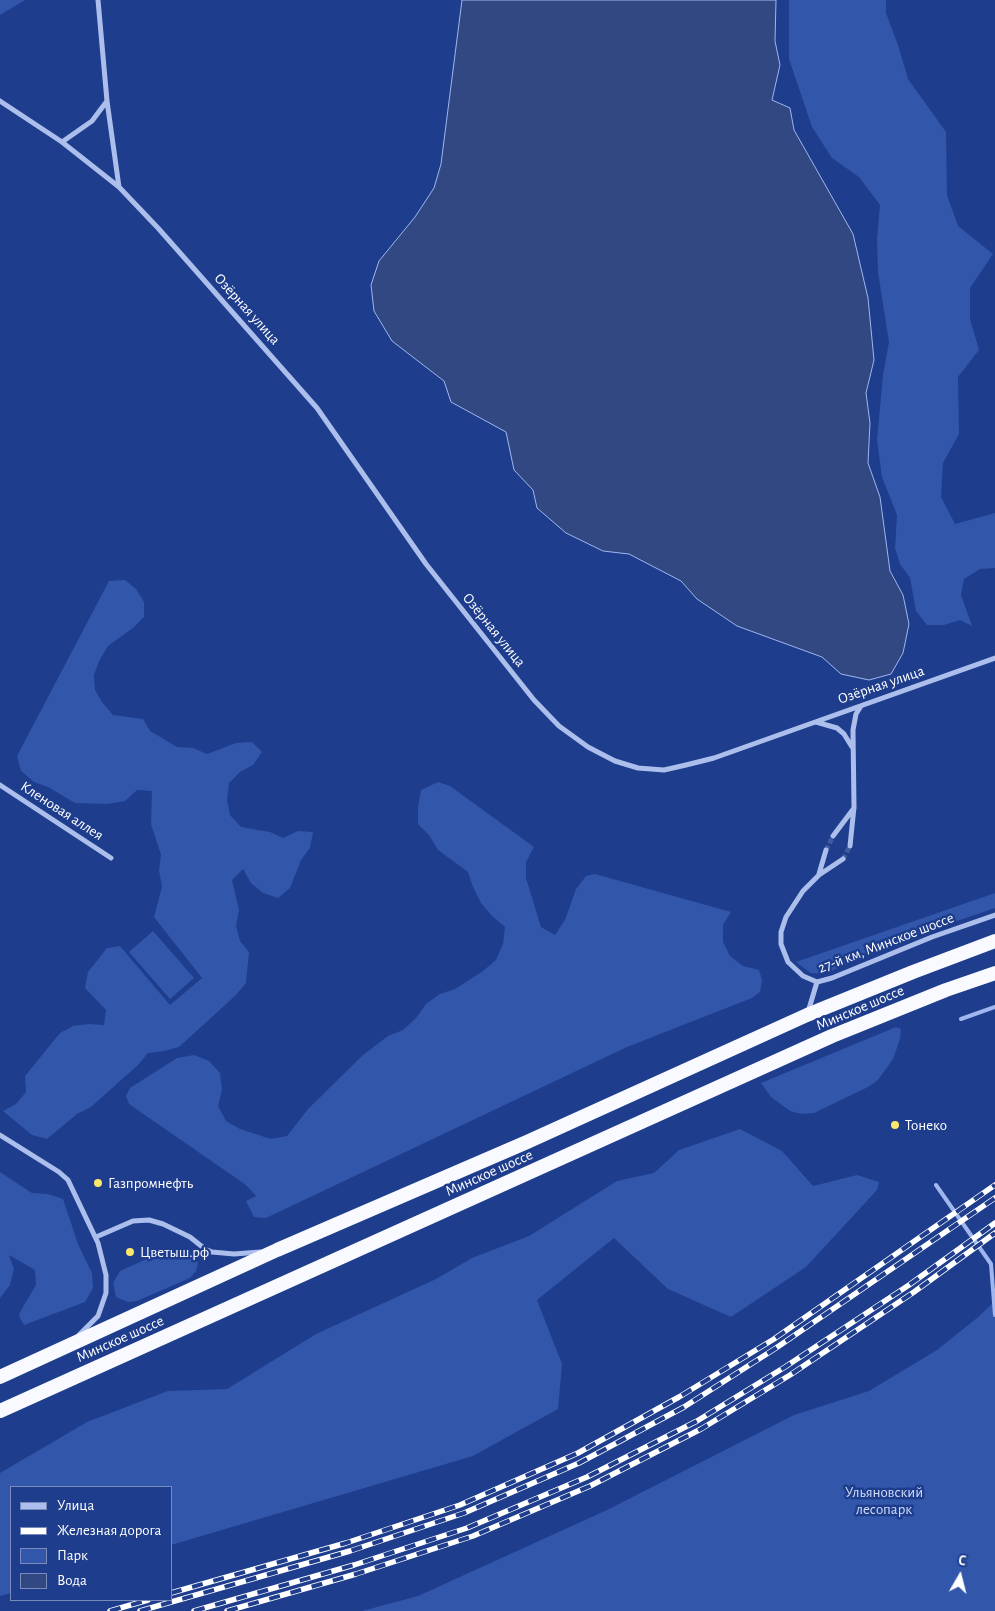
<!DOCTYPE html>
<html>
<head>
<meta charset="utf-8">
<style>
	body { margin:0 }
	#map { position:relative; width:995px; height:1611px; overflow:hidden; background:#1e3d8d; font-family:"Alegreya Sans",sans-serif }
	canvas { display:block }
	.legend { position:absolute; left:10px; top:1486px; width:162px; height:115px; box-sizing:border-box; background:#1e3d8d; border:1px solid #788bbb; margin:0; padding:6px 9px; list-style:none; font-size:15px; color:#fff }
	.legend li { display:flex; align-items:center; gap:10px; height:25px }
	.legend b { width:25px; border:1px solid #788bbb }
	.north { position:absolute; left:935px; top:1551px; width:50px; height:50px; -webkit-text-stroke:4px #1e3d8d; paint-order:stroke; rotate:8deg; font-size:14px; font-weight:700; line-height:20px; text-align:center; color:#fff }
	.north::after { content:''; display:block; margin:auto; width:18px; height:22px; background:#fff; clip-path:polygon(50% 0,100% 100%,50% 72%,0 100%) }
</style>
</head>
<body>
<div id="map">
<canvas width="995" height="1611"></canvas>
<ul class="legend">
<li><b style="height:6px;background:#acbfec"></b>Улица</li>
<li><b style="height:6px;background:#fff"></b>Железная дорога</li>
<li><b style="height:14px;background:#3256aa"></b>Парк</li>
<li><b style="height:14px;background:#324883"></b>Вода</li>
</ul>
<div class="north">С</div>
</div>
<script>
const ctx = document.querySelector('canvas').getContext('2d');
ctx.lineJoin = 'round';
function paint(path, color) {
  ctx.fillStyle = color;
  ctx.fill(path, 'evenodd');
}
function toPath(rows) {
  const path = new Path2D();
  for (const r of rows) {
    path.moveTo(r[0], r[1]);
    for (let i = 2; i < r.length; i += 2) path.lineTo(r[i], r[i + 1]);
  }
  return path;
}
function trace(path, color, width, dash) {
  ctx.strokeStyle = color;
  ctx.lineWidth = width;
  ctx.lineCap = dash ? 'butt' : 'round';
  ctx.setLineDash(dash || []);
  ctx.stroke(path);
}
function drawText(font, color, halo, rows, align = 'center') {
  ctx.font = font + ' "Alegreya Sans",sans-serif';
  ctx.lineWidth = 5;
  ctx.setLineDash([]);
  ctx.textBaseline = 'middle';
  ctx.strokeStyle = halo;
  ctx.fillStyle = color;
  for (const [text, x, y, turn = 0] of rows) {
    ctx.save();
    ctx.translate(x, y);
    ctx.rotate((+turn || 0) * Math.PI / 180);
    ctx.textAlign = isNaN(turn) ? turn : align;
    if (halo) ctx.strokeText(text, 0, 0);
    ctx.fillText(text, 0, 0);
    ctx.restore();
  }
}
paint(toPath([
	[0,0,25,0,0,15],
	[789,0,886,0,886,13,898,45,908,79,946,132,947,195,958,226,993,254,970,288,970,319,979,350,958,377,959,434,943,463,941,497,955,524,995,513,995,568,980,569,964,579,961,595,972,626,960,620,944,625,927,625,916,611,910,578,900,564,895,548,897,515,882,477,877,440,883,375,889,342,878,272,877,239,880,205,859,177,832,158,812,127,789,59],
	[125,580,136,589,144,602,144,617,133,628,108,646,99,661,94,675,95,690,102,702,113,715,143,719,150,731,177,747,193,748,207,754,236,743,252,742,262,752,253,765,240,772,229,783,227,800,230,815,241,827,270,832,283,838,298,831,313,832,310,848,301,860,290,888,278,898,263,893,251,883,243,869,232,880,239,910,236,926,240,941,249,952,246,983,236,995,179,1047,164,1051,148,1053,138,1065,91,1107,77,1114,47,1139,32,1135,3,1111,16,1104,26,1092,25,1076,60,1033,73,1026,89,1024,104,1025,106,1010,85,988,88,972,107,948,120,946,170,1005,202,978,154,917,162,887,159,870,161,855,151,824,152,791,137,790,125,801,108,804,75,803,48,787,34,782,21,771,17,756,109,581],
	[438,782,450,786,534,847,526,862,526,878,541,927,555,935,565,920,576,889,586,876,595,874,731,912,723,925,723,942,730,956,743,966,759,970,762,980,760,992,752,998,627,1047,266,1218,254,1217,246,1201,256,1196,246,1185,129,1104,126,1096,130,1088,177,1058,194,1055,209,1061,220,1073,222,1090,218,1106,226,1121,240,1129,271,1139,287,1136,308,1109,363,1055,388,1036,403,1030,416,1018,426,1004,440,994,455,989,483,971,496,960,503,944,505,927,492,916,481,903,473,887,468,872,438,850,429,835,418,824,418,807,421,790],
	[995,893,995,908,931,930,824,974,811,973,796,962],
	[153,931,194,978,170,999,129,952],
	[896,1027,901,1029,900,1039,893,1059,878,1080,868,1087,814,1113,802,1114,790,1111,771,1097,761,1083],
	[740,1129,782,1151,813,1186,857,1175,879,1182,877,1190,806,1267,731,1317,668,1289,614,1238,537,1300,562,1364,558,1409,473,1456,171,1545,171,1487,11,1487,11,1593,0,1596,0,1473,87,1422,168,1391,227,1389,316,1334,436,1279,472,1258,529,1236,617,1181,654,1173,679,1150],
	[0,1172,32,1193,48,1194,63,1199,78,1244,92,1273,93,1288,85,1302,24,1325,19,1316,20,1312,36,1285,35,1270,9,1255,14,1269,10,1285,0,1298],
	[171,1248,190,1250,196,1258,198,1264,196,1271,190,1278,137,1301,128,1302,116,1297,113,1283,120,1271],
	[995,1301,995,1611,362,1611,418,1596,607,1510,794,1415,869,1391,937,1350,977,1318]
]), '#3256aa');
const water = toPath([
	[462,0,776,0,775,41,780,65,772,100,790,108,794,130,853,234,868,298,874,360,866,393,870,423,868,463,880,497,890,571,903,595,909,624,903,653,891,674,869,680,841,674,822,657,737,626,697,599,681,581,629,554,603,551,566,533,537,508,533,490,514,470,506,432,451,402,444,381,392,341,374,311,371,285,379,261,415,217,434,188,441,164,462,0]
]);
paint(water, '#324883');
trace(water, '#9fb7ee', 1);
trace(toPath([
	[961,1019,995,1007],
	[936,1185,991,1264,995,1315]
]), '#9fb7ee', 4);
trace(toPath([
	[826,850,833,836],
	[843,859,850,846]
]), '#405a9e', 5, [5, 2.5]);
trace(toPath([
	[98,0,107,101,119,187],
	[0,101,62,142,119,187,158,228,317,408,426,564,534,700,559,726,588,747,615,761,638,768,664,770,686,765,714,758,995,658],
	[62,142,92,121,107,101],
	[816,722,837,728,844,734,852,747],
	[0,785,111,858],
	[833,836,854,808],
	[850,846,854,807,853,730,856,714,861,706],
	[819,874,826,850],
	[817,982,803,976,788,962,781,944,781,932,786,917,803,891,819,875,843,859],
	[808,1012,817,982,832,978,932,937,995,915],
	[0,1135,59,1172,68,1180,98,1243,106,1275,106,1293,98,1316,78,1336],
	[96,1237,133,1221,149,1220,163,1224,190,1237,205,1249,212,1252,234,1254,260,1252]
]), '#acbfec', 5);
trace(toPath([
	[0,1377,277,1250,527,1142,807,1015,913,972,995,941],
	[0,1411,832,1036,946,990,995,973]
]), '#f8faff', 14);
const rail = toPath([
	[171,1593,346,1543,460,1505,578,1453,679,1397,774,1339,995,1185],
	[110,1611,148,1600],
	[140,1611,350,1551,464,1513,579,1463,684,1407,776,1348,995,1198],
	[194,1611,354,1565,467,1528,587,1477,697,1421,785,1367,909,1285,995,1223],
	[227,1611,356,1574,473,1536,590,1486,701,1429,790,1375,914,1292,995,1233]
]);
trace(rail, '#fff', 5.5);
trace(rail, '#1e3d8d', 4, [11]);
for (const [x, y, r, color] of [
	[895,1125,5,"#fbe86b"],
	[98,1183,5,"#fbe86b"],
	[130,1252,5,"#fbe86b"]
]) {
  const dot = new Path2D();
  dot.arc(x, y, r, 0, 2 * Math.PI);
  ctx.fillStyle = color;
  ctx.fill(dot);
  trace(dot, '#1e3d8d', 2);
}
drawText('15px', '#fff', '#1e3d8d', [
	["Озёрная улица",247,309,48],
	["Озёрная улица",494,630,51],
	["Озёрная улица",881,685,-19],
	["Кленовая аллея",62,811,33],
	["27-й км, Минское шоссе",886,943,-21],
	["Минское шоссе",860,1008,-23],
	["Минское шоссе",489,1173,-24],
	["Минское шоссе",120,1339,-24]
]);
drawText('15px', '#fff', '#1e3d8d', [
	["Тонеко",905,1125],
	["Газпромнефть",108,1183],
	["Цветыш.рф",140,1252]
], 'left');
drawText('15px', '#d1ddf9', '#1e3d8d', [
	["Ульяновский",884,1492],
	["лесопарк",884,1509]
]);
</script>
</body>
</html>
